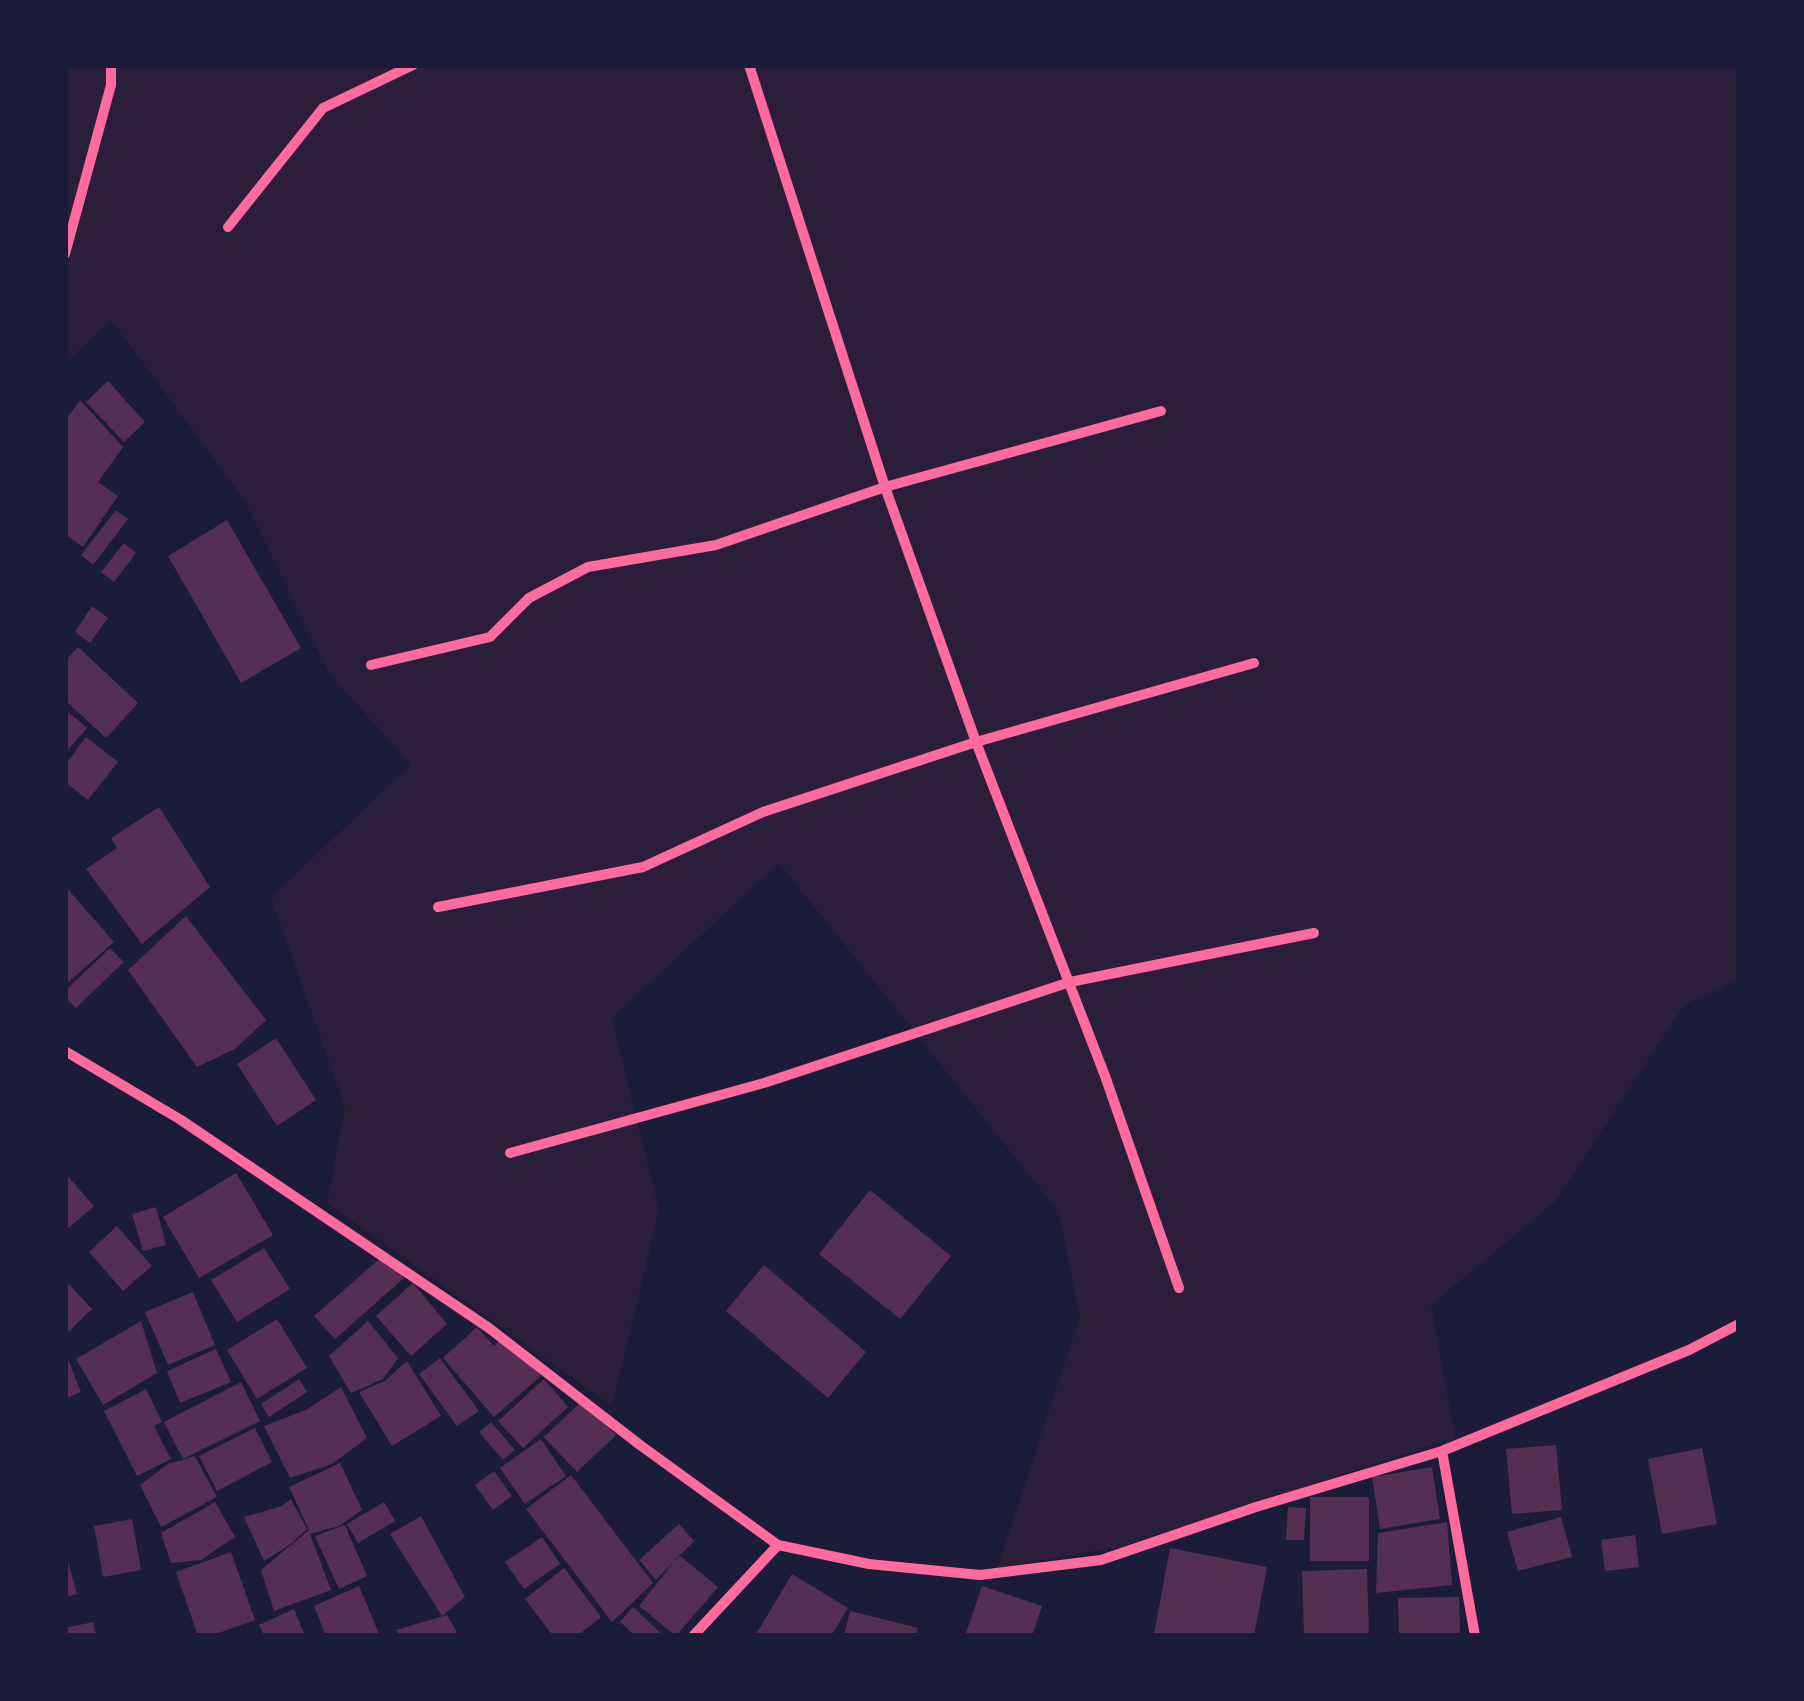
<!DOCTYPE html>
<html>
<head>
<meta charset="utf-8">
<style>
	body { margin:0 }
	#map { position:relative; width:1804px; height:1701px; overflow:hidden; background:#1b1b3a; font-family:"Nunito Sans",sans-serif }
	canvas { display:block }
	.frame { position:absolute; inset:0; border:68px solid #1b1b3a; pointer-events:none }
</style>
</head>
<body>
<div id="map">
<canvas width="1804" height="1701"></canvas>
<div class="frame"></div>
</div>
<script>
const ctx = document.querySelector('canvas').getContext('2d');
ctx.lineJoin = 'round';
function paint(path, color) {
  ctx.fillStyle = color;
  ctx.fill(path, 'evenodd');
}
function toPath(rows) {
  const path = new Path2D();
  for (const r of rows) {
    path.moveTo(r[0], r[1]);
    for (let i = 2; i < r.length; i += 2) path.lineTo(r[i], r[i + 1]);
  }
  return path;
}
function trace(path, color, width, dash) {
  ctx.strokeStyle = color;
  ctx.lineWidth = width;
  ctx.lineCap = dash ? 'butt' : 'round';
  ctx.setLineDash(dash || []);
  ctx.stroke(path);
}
paint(toPath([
	[65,65,1739,65,1739,980,1684,1005,1555,1202,1431,1305,1456,1441,1445,1441,1120,1547,997,1568,1080,1317,1059,1212,779,863,612,1018,659,1211,612,1406,327,1203,345,1108,271,897,411,765,329,673,243,498,111,320,65,364]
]), '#2a1e3b');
paint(toPath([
	[108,381,145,422,124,442,86,402],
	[80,400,123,447,98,482,118,496,83,547,65,534,65,421],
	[116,510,128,519,93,565,81,555],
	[227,520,301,648,241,683,168,556],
	[124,543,136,553,114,582,101,572],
	[92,606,108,618,90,643,75,632],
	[78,647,138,703,106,738,65,700,65,661],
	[65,709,87,728,65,753],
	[86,737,118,762,88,800,65,782,65,765],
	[159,807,210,887,142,944,86,869,117,848,111,838],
	[65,886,114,942,65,985],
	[186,916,266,1020,235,1049,197,1067,128,970],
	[110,948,124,962,76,1008,65,997,65,991],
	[276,1038,316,1100,277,1126,237,1064],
	[65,1173,94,1206,65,1231],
	[236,1173,273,1235,199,1278,163,1217],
	[870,1190,951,1256,900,1319,819,1254],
	[156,1207,166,1245,143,1251,132,1214],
	[117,1226,152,1266,123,1291,89,1252],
	[264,1248,290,1289,237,1322,211,1280],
	[384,1255,404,1278,335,1339,314,1316],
	[764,1265,866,1352,828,1398,726,1311],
	[65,1280,92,1309,65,1335],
	[413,1283,447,1324,411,1356,376,1316],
	[193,1292,215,1345,168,1365,145,1312],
	[277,1319,307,1368,257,1399,227,1350],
	[141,1321,157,1373,103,1405,76,1359],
	[368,1321,398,1358,383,1379,351,1393,329,1356],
	[477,1327,494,1346,506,1335,541,1376,494,1417,443,1358],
	[216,1349,231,1382,180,1403,167,1371],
	[65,1352,81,1392,65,1399],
	[440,1358,479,1411,457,1426,419,1374],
	[407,1361,441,1416,392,1446,359,1392,385,1381],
	[299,1379,307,1392,269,1417,261,1404],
	[544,1379,568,1407,523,1448,498,1421],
	[241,1382,260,1421,183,1459,164,1422],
	[341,1387,367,1438,332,1464,290,1478,264,1426,306,1410],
	[146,1389,162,1422,154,1426,171,1459,137,1476,104,1411],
	[583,1400,616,1435,577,1472,544,1437],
	[491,1422,515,1450,503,1460,479,1432],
	[255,1428,272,1462,217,1491,199,1456],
	[541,1439,566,1476,525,1504,500,1468],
	[1556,1445,1562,1510,1512,1514,1506,1449],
	[1702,1448,1717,1524,1662,1534,1648,1459],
	[195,1456,217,1497,161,1527,140,1485,168,1464],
	[340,1463,362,1510,339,1526,310,1534,331,1590,274,1611,261,1570,309,1530,289,1487],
	[1432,1467,1440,1519,1380,1529,1372,1477],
	[494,1471,512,1496,493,1510,475,1485],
	[571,1475,653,1583,612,1622,526,1509],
	[1310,1497,1369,1497,1369,1561,1310,1561],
	[291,1499,307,1529,291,1544,264,1561,244,1517,282,1506],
	[215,1502,235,1537,201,1560,171,1563,161,1533],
	[384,1502,395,1521,358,1543,347,1524],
	[1288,1507,1306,1508,1304,1540,1286,1540],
	[421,1516,465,1597,442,1616,390,1534],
	[1561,1517,1572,1557,1518,1571,1507,1532],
	[132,1519,141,1570,103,1577,94,1526],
	[1447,1522,1452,1585,1376,1593,1378,1533],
	[679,1524,694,1541,656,1580,639,1560],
	[345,1525,367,1576,339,1589,315,1536],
	[1635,1535,1639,1567,1605,1571,1601,1540],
	[542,1537,560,1564,524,1589,505,1562],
	[1170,1548,1267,1567,1254,1636,1154,1634],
	[65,1550,77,1594,65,1597],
	[231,1552,255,1620,210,1636,198,1636,176,1572],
	[679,1555,718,1587,676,1636,639,1606],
	[564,1568,601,1617,577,1636,553,1636,525,1599],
	[1367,1569,1369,1636,1304,1636,1302,1571],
	[792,1574,848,1608,831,1636,755,1636],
	[359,1586,380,1636,326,1636,314,1606],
	[982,1586,1042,1606,1032,1636,965,1636],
	[1459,1597,1460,1636,1399,1636,1398,1598],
	[633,1607,664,1636,636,1636,620,1622],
	[294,1609,305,1636,264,1636,259,1625],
	[850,1611,918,1628,916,1636,844,1636],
	[447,1615,459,1636,400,1636,396,1630],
	[93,1622,96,1636,65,1636,65,1628]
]), '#542f53');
trace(toPath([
	[749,65,885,487,976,742,1105,1076,1179,1288],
	[228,227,323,108,413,65],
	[65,254,111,85,111,65],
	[371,665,490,637,529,598,588,567,716,545,885,487,1161,411],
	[438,907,643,867,763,812,976,742,1254,663],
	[65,1051,181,1120,489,1328,640,1445,778,1545,869,1564,980,1575,1101,1560,1256,1507,1442,1451,1689,1350,1739,1324],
	[510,1153,764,1083,1070,982,1314,933],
	[1442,1451,1475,1636],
	[693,1636,778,1545]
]), '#ff6b9d', 10);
</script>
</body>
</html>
